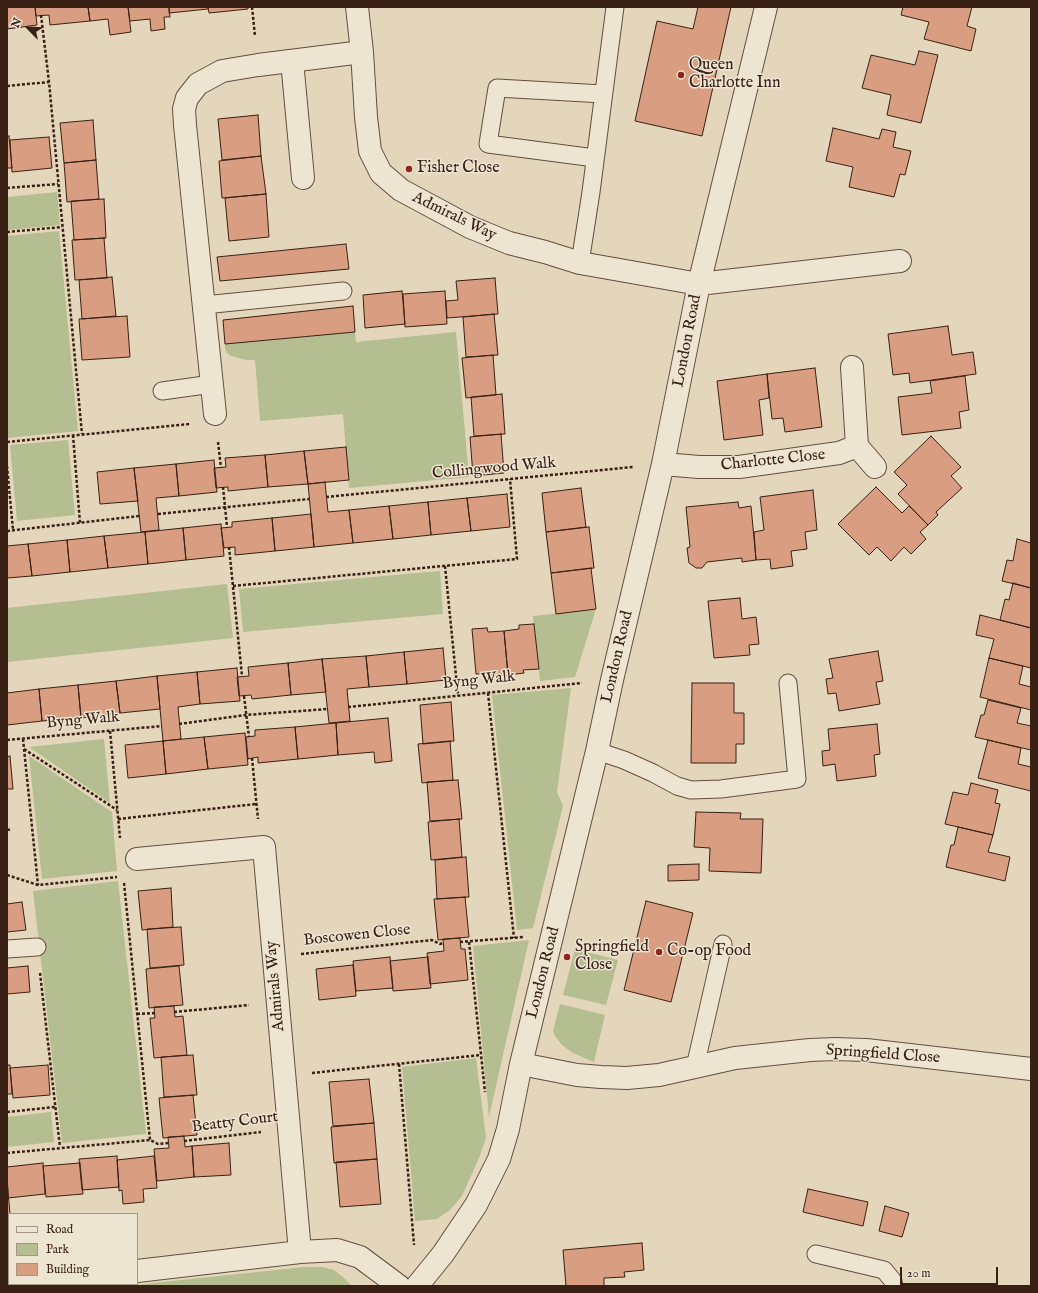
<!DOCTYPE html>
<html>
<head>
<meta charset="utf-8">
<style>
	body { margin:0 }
	#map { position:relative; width:1038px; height:1293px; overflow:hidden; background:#e4d6ba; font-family:"IM FELL English",serif }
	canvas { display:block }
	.frame { position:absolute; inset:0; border:8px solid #392014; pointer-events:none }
	.legend { position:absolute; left:8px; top:1213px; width:130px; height:72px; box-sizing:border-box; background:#ede4d2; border:1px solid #a59686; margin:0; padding:5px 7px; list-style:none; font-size:12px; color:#392014 }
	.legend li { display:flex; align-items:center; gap:8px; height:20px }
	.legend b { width:20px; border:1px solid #a59686 }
	.north { position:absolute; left:8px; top:8px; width:40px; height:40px; -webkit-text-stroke:3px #ede4d2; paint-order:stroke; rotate:294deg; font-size:11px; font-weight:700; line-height:16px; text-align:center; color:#392014 }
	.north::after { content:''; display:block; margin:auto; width:14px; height:18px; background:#392014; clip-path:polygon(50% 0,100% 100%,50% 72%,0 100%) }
	.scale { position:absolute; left:900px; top:1267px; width:98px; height:18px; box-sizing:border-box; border:2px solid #392014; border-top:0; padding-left:5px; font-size:12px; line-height:14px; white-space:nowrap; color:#392014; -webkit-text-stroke:3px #ede4d2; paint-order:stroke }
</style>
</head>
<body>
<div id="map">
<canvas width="1038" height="1293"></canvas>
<div class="frame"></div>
<ul class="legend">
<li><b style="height:5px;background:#ede4d2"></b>Road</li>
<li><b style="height:11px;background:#b4be90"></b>Park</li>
<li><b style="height:11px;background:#d99d81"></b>Building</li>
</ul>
<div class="north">N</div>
<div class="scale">20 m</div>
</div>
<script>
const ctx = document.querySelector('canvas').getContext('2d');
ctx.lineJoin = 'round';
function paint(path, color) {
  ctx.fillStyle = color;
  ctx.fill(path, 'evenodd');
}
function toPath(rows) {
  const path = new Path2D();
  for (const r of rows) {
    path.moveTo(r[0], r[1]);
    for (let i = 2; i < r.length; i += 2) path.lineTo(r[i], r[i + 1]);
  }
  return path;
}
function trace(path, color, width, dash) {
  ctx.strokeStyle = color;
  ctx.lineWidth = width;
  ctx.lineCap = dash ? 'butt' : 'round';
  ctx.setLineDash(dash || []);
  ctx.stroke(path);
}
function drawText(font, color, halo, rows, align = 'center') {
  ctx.font = font + ' "IM FELL English",serif';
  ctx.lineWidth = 3;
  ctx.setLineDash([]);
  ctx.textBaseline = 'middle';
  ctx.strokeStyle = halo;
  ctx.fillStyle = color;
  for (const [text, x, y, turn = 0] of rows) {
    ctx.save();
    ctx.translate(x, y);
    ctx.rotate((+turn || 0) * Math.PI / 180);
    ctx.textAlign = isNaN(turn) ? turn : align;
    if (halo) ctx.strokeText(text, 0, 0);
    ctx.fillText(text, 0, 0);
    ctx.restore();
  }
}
paint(toPath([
	[57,192,60,225,7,230,7,197],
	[59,231,78,431,7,438,7,236],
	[355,332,356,342,456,332,469,477,349,488,343,414,260,421,255,360,246,360,231,356,227,353,225,349,225,344],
	[68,440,75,515,17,521,10,445],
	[440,571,443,614,243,632,239,589],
	[227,584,233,638,7,662,7,608],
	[596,609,575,677,540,681,533,616],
	[571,688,557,792,563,806,533,928,517,930,492,695],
	[104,739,110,803,29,747],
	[29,756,112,812,117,871,42,879],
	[118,881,146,1134,62,1143,33,891],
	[529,940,489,1117,473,946],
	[575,949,618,960,606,1005,563,995],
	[560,1004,605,1015,594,1062,573,1053,562,1045,555,1036,553,1031],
	[476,1058,486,1138,479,1158,462,1196,450,1210,437,1219,415,1221,402,1067],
	[51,1112,54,1142,7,1147,7,1117],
	[304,1267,322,1267,334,1270,343,1277,352,1286,125,1286]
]), '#b4be90');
const building = toPath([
	[7,7,35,7,37,25,7,29,7,7],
	[35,7,88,7,90,21,50,25,49,15,36,16,35,7],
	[88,7,128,7,131,32,110,35,108,19,90,21,88,7],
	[128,7,169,7,170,17,164,17,165,29,151,31,150,19,130,21,128,7],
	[169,7,208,7,208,9,169,13,169,7],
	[208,7,248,7,248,9,209,13,208,7],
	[698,7,731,7,702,136,635,121,657,21,693,29,698,7],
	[903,7,972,7,967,26,976,29,971,51,924,39,929,22,901,15,903,7],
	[919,51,938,55,921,123,887,115,891,95,862,88,871,55,915,65,919,51],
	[258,115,261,156,222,160,218,119,258,115],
	[93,120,96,160,64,163,60,123,93,120],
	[833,128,879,139,882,129,896,132,893,147,911,151,905,175,900,174,894,197,849,187,853,167,826,161,833,128],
	[9,136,12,168,7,168,7,137,9,136],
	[49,137,52,168,12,172,10,140,49,137],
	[261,156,266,194,222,198,219,161,261,156],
	[96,160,99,199,67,202,64,163,96,160],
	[266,194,269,237,229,241,225,198,266,194],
	[104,199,106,238,74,240,71,201,104,199],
	[104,238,107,278,75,280,72,240,104,238],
	[346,244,349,269,220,281,217,257,346,244],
	[112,277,116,316,82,319,79,280,112,277],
	[495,278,498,314,447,318,446,301,458,300,456,281,495,278],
	[402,291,405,324,365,328,363,295,402,291],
	[445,291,447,324,405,327,403,294,445,291],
	[353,306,355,332,225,344,223,320,353,306],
	[494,314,498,355,466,357,463,317,494,314],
	[127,316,130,357,82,360,79,319,127,316],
	[948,326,952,355,973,352,976,374,910,383,909,373,893,375,888,334,948,326],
	[493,355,496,395,466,398,462,358,493,355],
	[815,368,822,427,785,432,783,418,772,419,767,374,815,368],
	[767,374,769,398,759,400,763,435,724,440,717,381,767,374],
	[965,376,969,410,959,412,961,428,902,435,898,397,932,393,930,381,965,376],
	[502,394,505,434,474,436,471,397,502,394],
	[501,434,504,473,473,476,470,437,501,434],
	[931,436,961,467,951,476,962,488,936,512,938,515,928,525,898,494,907,485,894,472,931,436],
	[346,447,349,480,308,484,304,451,346,447],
	[304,451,308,484,268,487,265,455,304,451],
	[265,455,268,487,228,491,228,487,216,488,214,468,226,467,225,458,265,455],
	[214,460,217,492,179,496,176,464,214,460],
	[176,464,179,496,156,498,159,530,141,532,134,468,176,464],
	[134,468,138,501,100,504,97,472,134,468],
	[325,482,328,512,349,510,353,543,314,547,308,484,325,482],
	[876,487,902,513,909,506,928,525,920,532,926,539,911,554,904,547,891,561,877,547,869,555,838,524,876,487],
	[581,488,586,527,546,532,542,493,581,488],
	[813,490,817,530,805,532,807,549,791,551,793,566,771,569,770,559,756,560,754,532,764,530,760,497,813,490],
	[507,494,510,527,471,531,467,498,507,494],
	[467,498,471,531,431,535,428,502,467,498],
	[428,502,431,535,393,539,389,506,428,502],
	[738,502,739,508,751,506,756,560,742,562,742,558,707,562,702,568,696,568,689,563,687,548,690,547,686,507,738,502],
	[389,506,393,539,353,543,349,510,389,506],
	[311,514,314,547,275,551,272,518,311,514],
	[272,518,275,551,235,555,235,547,224,548,221,528,232,527,232,522,272,518],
	[221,524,224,556,186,560,183,528,221,524],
	[589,527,594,568,551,573,546,532,589,527],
	[183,528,186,560,148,564,145,532,183,528],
	[145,532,148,564,108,568,104,536,145,532],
	[104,536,108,568,70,572,67,540,104,536],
	[1017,539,1031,543,1031,588,1002,581,1007,560,1013,561,1017,539],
	[67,540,70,572,32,576,28,544,67,540],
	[28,544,32,576,7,578,7,546,28,544],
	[591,568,596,609,556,614,551,573,591,568],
	[1013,583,1031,588,1031,628,1000,620,1005,599,1009,600,1013,583],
	[740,598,742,619,756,617,759,644,749,645,750,655,714,658,708,601,740,598],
	[980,615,1031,628,1031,668,989,658,994,639,976,635,980,615],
	[534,624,539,669,523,670,524,673,508,675,504,631,519,629,519,625,534,624],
	[487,628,488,632,504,631,508,675,491,676,491,673,476,674,472,629,487,628],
	[443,648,446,680,407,684,404,652,443,648],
	[878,651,883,681,876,682,880,704,839,711,836,693,828,694,826,679,833,678,829,659,878,651],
	[404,652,407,684,369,687,366,656,404,652],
	[366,656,369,687,347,689,350,721,329,723,322,659,366,656],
	[989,658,1023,666,1019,684,1031,687,1031,710,980,697,989,658],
	[322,659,326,692,291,695,288,663,322,659],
	[288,663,291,695,252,699,251,695,239,696,237,677,249,676,248,667,288,663],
	[237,668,240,701,200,704,197,672,237,668],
	[197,672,200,704,178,707,181,739,163,741,157,676,197,672],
	[157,676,160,709,120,713,116,681,157,676],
	[116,681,120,713,81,718,78,685,116,681],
	[692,683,734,683,734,713,744,713,744,744,736,744,736,763,691,763,692,683],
	[78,685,81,718,42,721,39,689,78,685],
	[39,689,42,721,7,725,7,693,39,689],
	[988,700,1021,708,1017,723,1031,726,1031,750,975,737,981,715,984,715,988,700],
	[451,702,454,741,423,744,420,705,451,702],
	[388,718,392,761,375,763,374,752,338,755,336,723,388,718],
	[336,723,338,755,298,759,295,727,336,723],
	[877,724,880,754,874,755,876,776,837,781,835,764,823,766,822,751,830,750,828,729,877,724],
	[295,727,298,759,258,763,258,757,248,759,246,737,255,736,255,730,295,727],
	[245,733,248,765,208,769,204,737,245,733],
	[204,737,208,769,166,774,163,741,204,737],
	[988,740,1021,748,1018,764,1031,767,1031,791,978,778,988,740],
	[163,741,166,774,128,778,125,745,163,741],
	[450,741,453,780,422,783,418,744,450,741],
	[10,756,13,789,7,789,7,757,10,756],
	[458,780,462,819,430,821,427,782,458,780],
	[971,783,998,790,995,803,1000,804,993,835,945,824,953,792,968,795,971,783],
	[696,812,741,813,740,819,763,819,761,873,709,871,710,848,694,847,696,812],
	[459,819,462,857,431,860,428,822,459,819],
	[958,827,993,835,988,852,1010,857,1005,881,946,867,951,845,954,845,958,827],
	[466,857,469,897,437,899,435,860,466,857],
	[699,864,699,880,668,881,668,865,699,864],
	[171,888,173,927,142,930,138,891,171,888],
	[465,897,469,937,438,940,434,899,465,897],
	[646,901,693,913,671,1002,624,990,646,901],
	[22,902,26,930,7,932,7,904,22,902],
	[181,927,184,965,150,968,147,929,181,927],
	[460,938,461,949,465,949,468,980,430,984,427,953,444,951,443,939,460,938],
	[390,957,393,988,356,991,353,961,390,957],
	[428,957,431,988,393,991,390,961,428,957],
	[353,965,356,996,319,1000,316,969,353,965],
	[28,966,30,992,7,994,7,968,28,966],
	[179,966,183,1005,149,1008,146,969,179,966],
	[174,1006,175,1017,183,1016,187,1055,154,1058,150,1018,155,1018,154,1007,174,1006],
	[193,1055,197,1095,164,1097,161,1057,193,1055],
	[7,1065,10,1065,12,1094,7,1094,7,1065],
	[48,1065,50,1095,13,1098,10,1068,48,1065],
	[369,1079,374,1123,333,1126,329,1082,369,1079],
	[193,1095,197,1135,163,1138,159,1098,193,1095],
	[374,1123,377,1159,334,1163,331,1127,374,1123],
	[184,1136,185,1147,192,1146,194,1177,157,1181,154,1149,169,1148,168,1137,184,1136],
	[229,1143,231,1175,194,1177,192,1146,229,1143],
	[117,1156,119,1187,82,1190,79,1159,117,1156],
	[154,1156,157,1188,143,1189,144,1202,123,1204,122,1190,119,1191,117,1160,154,1156],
	[377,1159,381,1204,340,1207,336,1162,377,1159],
	[43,1163,45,1194,8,1198,7,1167,43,1163],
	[80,1163,83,1194,46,1197,43,1166,80,1163],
	[7,1180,10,1214,9,1214,9,1217,7,1217,7,1180],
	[808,1189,868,1202,863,1226,803,1212,808,1189],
	[885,1206,909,1213,902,1237,879,1231,885,1206],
	[642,1243,644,1270,624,1272,625,1277,604,1278,604,1286,566,1286,563,1250,642,1243]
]);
paint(building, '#d99d81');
trace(building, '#392014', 1);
const service = toPath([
	[595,158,488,144,497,88,603,94],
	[580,263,591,192,615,7],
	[204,305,343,291],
	[162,391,212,384],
	[597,751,624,760,653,773,677,786,691,790,721,789,797,779,788,683],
	[7,949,37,947],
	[695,1067,723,944],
	[816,1254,884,1270,893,1281,894,1286]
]);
const minor = toPath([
	[357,7,362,52,366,117,370,151,381,173,401,190,470,227,509,243,545,252,580,263,699,284,900,261],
	[292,61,303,178],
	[852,367,857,446,875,467],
	[215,414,185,125,184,109,187,98,198,84,222,71,258,65,362,52],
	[663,464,699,467,739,467,839,453,857,446],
	[137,859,264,847,300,1252],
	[521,1064,577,1075,601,1077,627,1078,659,1075,735,1058,810,1050,835,1049,866,1050,1031,1069],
	[137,1271,300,1252,337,1250,360,1257,399,1286],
	[10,1286,27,1284],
	[417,1286,443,1254,476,1205,499,1159,508,1129,521,1064,597,751,612,680,663,464,699,284,766,7]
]);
trace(service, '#644e3e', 19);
trace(minor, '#644e3e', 24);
trace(toPath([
	[252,7,255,36],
	[41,15,49,82,82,434],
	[7,86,49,82],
	[7,188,58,184],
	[7,232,62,227],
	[73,435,80,523],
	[7,442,190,424],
	[218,442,221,468],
	[7,466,13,530],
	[223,487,227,527],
	[326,497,633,467],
	[158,514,309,499],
	[7,531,139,516],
	[229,547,242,676],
	[445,566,458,696],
	[233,586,517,559,510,479],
	[488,693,514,938],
	[244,696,249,737],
	[348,707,582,683],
	[179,724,246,715,327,709],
	[110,731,120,838],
	[23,739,38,885],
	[7,740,162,726],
	[24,749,117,810],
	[252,758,258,819],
	[118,819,256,804],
	[7,830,12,829],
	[7,875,38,885,117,877],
	[124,883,150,1140],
	[460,942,523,937],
	[469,942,485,1092],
	[301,954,432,940,440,944,443,943],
	[40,973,60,1147],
	[174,1012,249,1005],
	[137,1014,155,1013],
	[399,1064,414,1245],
	[312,1073,481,1055],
	[7,1112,55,1107],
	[184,1141,261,1132],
	[7,1153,150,1140,158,1144,168,1143]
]), '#392014', 2.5, [3, 2]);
trace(service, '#ede4d2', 17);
trace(minor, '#ede4d2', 22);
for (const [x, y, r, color] of [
	[681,75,4,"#8f2418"],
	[409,169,4,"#8f2418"],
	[659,952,4,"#8f2418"],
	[567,957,4,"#8f2418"]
]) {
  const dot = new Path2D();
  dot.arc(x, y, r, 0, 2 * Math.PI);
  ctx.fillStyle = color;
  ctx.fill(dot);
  trace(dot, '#ede4d2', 1.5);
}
drawText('16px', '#392014', '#ede4d2', [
	["Queen",689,66],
	["Charlotte Inn",689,84],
	["Fisher Close",417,169],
	["Springfield",575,948],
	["Close",575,966],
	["Co-op Food",667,952]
], 'left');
drawText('16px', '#392014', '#ede4d2', [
	["Admirals Way",454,217,26],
	["London Road",688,341,-79],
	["Charlotte Close",773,461,-6],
	["Collingwood Walk",494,469,-5],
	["London Road",618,657,-77],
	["Byng Walk",479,681,-6],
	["Byng Walk",83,721,-5],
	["Boscowen Close",357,936,-6],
	["London Road",544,973,-76],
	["Admirals Way",276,986,-95],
	["Springfield Close",883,1055,4],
	["Beatty Court",235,1123,-7]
]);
</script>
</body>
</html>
